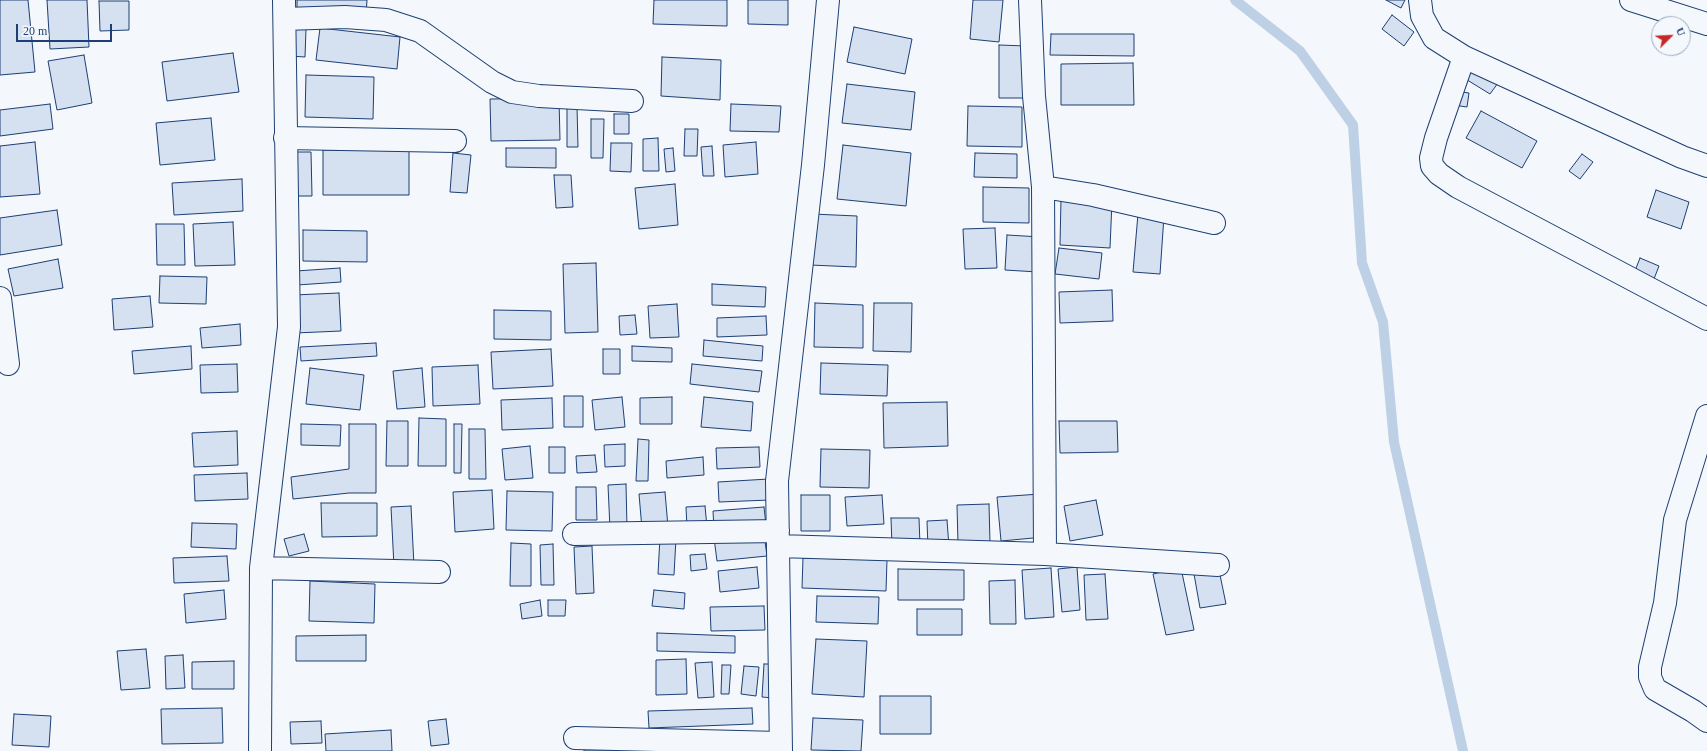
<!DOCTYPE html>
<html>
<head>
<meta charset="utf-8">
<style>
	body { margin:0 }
	#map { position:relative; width:1707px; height:751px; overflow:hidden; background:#f4f7fb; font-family:Georgia,serif }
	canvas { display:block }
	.north { position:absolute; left:1651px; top:16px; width:40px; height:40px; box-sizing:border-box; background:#f4f7fb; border:1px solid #9eadc5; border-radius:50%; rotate:66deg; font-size:11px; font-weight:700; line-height:16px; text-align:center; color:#1d3f73 }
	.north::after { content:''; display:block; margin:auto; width:14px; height:18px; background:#c62828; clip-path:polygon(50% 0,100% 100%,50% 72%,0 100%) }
	.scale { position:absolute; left:16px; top:24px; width:96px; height:18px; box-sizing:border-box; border:2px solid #1d3f73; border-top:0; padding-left:5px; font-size:12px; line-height:14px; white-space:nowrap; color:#1d3f73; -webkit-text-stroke:3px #f4f7fb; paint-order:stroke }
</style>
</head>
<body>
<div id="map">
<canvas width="1707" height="751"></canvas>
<div class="north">U</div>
<div class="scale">20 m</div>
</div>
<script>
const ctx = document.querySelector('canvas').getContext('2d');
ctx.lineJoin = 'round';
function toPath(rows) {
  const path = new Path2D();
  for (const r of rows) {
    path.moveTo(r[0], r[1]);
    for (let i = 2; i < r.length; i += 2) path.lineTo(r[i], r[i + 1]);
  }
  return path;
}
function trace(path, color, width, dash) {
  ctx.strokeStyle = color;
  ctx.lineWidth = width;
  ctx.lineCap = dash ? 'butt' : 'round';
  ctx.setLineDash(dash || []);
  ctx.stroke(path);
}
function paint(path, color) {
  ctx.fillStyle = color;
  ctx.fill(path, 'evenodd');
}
trace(toPath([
	[1235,0,1300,51,1353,125,1362,263,1383,322,1394,442,1463,751]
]), '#bed0e5', 10);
const building = toPath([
	[0,0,28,0,35,72,0,75,0,0],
	[47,0,87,0,89,47,50,49,47,0],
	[297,0,367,0,366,15,297,9,297,0],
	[654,0,727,0,727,26,653,24,654,0],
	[748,0,788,0,788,25,748,24,748,0],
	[973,0,1003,0,999,42,970,39,973,0],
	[1386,0,1405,0,1401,8,1386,0],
	[99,1,129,1,129,30,100,31,99,1],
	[1392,15,1414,32,1404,46,1382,29,1392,15],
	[854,27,912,39,905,74,847,62,854,27],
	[291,28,306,29,305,57,290,56,291,28],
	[320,28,400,37,397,69,316,60,320,28],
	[1051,34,1134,34,1134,56,1050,55,1051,34],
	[999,45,1027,46,1026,98,999,98,999,45],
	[233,53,239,92,167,101,162,62,233,53],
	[84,55,92,103,57,110,48,61,84,55],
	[662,57,721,60,720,100,661,96,662,57],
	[1133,63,1134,105,1061,105,1061,64,1133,63],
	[1472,65,1498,83,1490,94,1464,78,1472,65],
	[306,75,374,77,373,119,305,117,306,75],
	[847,84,915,92,911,130,842,123,847,84],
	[1455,91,1469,93,1467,107,1453,105,1455,91],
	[559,98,560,140,491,141,490,99,559,98],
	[50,104,53,129,0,136,0,110,50,104],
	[731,104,781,106,779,132,730,131,731,104],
	[567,106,577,106,578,147,567,147,567,106],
	[968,106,1022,107,1022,147,967,146,968,106],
	[1481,111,1537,141,1522,168,1466,138,1481,111],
	[614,114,629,114,629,134,614,134,614,114],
	[211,118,215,160,160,165,156,123,211,118],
	[591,119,604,119,603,158,591,158,591,119],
	[685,129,698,129,697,156,684,156,685,129],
	[658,138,659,171,643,171,643,139,658,138],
	[35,142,40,194,0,197,0,146,35,142],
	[756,142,758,174,725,177,723,145,756,142],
	[611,143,632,143,631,172,610,171,611,143],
	[843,145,911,153,906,206,837,199,843,145],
	[712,146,714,176,703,176,701,147,712,146],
	[506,148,556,148,556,168,506,167,506,148],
	[673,148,675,171,666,172,664,149,673,148],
	[323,150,409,150,409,195,323,195,323,150],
	[293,152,311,152,312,196,294,196,293,152],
	[453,153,471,155,467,193,450,192,453,153],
	[975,153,1017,154,1017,178,974,177,975,153],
	[1582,154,1593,162,1580,179,1569,171,1582,154],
	[554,175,571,175,573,207,556,208,554,175],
	[242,179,243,211,174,215,172,183,242,179],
	[675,184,678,225,639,229,635,188,675,184],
	[983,187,1029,188,1029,223,983,222,983,187],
	[1656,190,1689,202,1681,229,1647,217,1656,190],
	[1061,199,1112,201,1110,248,1060,245,1061,199],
	[57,210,62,245,0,255,0,218,57,210],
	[812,214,857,216,856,267,810,265,812,214],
	[1138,214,1164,216,1160,274,1133,272,1138,214],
	[233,222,235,265,195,266,193,224,233,222],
	[156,224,184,224,185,265,157,265,156,224],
	[995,228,997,268,965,269,963,229,995,228],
	[303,230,367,231,367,262,303,261,303,230],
	[1007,235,1041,237,1038,272,1005,270,1007,235],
	[1059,248,1102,253,1099,279,1055,274,1059,248],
	[1640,258,1659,266,1652,284,1633,276,1640,258],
	[58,259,63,288,14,296,8,269,58,259],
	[596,263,598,332,565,333,563,264,596,263],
	[340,268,341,282,297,285,296,271,340,268],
	[160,276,207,277,206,304,159,303,160,276],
	[712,284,766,287,765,307,712,305,712,284],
	[1112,290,1113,321,1060,323,1059,292,1112,290],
	[339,293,341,331,295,333,294,295,339,293],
	[150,296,153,327,114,330,112,299,150,296],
	[815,303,863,305,863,348,814,347,815,303],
	[874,303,912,303,911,352,873,351,874,303],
	[677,304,679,337,650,338,648,306,677,304],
	[494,310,551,311,551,340,494,339,494,310],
	[635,315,637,334,620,335,619,316,635,315],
	[766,316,767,335,717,337,717,318,766,316],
	[240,324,241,345,202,348,200,328,240,324],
	[704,340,763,346,762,361,703,356,704,340],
	[376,343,377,356,301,361,300,347,376,343],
	[191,346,192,369,134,374,132,351,191,346],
	[632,346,672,348,672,362,632,361,632,346],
	[551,349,553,386,493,389,491,352,551,349],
	[603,349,620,349,620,374,603,374,603,349],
	[821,363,888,365,887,396,820,394,821,363],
	[237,364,238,392,201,393,200,365,237,364],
	[692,364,762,371,759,392,690,384,692,364],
	[478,365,480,404,433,406,432,367,478,365],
	[310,368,364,375,360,410,306,404,310,368],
	[422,368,425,407,397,409,393,371,422,368],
	[564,396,583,396,583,427,564,427,564,396],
	[622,397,625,427,595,430,592,400,622,397],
	[672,397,672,424,640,424,640,398,672,397],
	[704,397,753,402,751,431,701,427,704,397],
	[552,398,553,428,502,430,501,400,552,398],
	[947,402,948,446,884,448,883,403,947,402],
	[419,418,446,419,446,466,418,466,419,418],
	[387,421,408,421,408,466,386,466,387,421],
	[1059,421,1117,421,1118,452,1060,453,1059,421],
	[301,424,341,425,340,446,301,445,301,424],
	[349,424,376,424,376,493,349,493,293,499,291,477,349,469,349,424],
	[454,424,462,424,461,473,454,473,454,424],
	[469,429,485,429,486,479,469,479,469,429],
	[237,431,238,465,194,467,192,433,237,431],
	[638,439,649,440,648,481,636,481,638,439],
	[625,444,625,466,605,467,604,445,625,444],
	[530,446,533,478,505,480,502,449,530,446],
	[549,447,565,447,565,473,549,473,549,447],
	[759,447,760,467,717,469,716,448,759,447],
	[821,449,870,450,869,488,820,487,821,449],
	[595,455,597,472,577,473,576,456,595,455],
	[703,457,704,475,667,478,666,461,703,457],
	[247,473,248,499,195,501,194,475,247,473],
	[769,479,770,500,719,502,718,482,769,479],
	[626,484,627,528,610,529,608,485,626,484],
	[576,487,596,487,597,520,576,520,576,487],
	[492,490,494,529,455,532,453,492,492,490],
	[507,491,553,492,552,531,506,530,507,491],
	[665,492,668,527,642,529,639,494,665,492],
	[1040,494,1044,537,1001,541,997,497,1040,494],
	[801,495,830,495,830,531,801,531,801,495],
	[882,495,884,524,847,526,845,497,882,495],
	[1096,500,1103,535,1070,541,1064,506,1096,500],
	[321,503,377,503,377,536,322,537,321,503],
	[989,504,990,543,958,544,957,505,989,504],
	[411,506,414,566,394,567,391,507,411,506],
	[705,506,707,527,687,528,686,507,705,506],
	[764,507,766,525,714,530,713,511,764,507],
	[891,518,919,518,920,545,892,546,891,518],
	[947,520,949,547,928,548,927,521,947,520],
	[192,523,237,524,236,549,191,547,192,523],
	[304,534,309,551,289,556,284,539,304,534],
	[764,534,767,556,717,561,714,538,764,534],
	[660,537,676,538,674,575,658,574,660,537],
	[511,543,531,544,531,586,510,586,511,543],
	[553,544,554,585,541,585,540,545,553,544],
	[592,546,594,593,576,594,574,547,592,546],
	[705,554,707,569,691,571,690,555,705,554],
	[227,556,229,581,174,583,173,558,227,556],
	[803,558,887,560,886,591,802,588,803,558],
	[757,567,759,588,720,592,718,571,757,567],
	[1077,567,1080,610,1062,612,1058,569,1077,567],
	[1051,568,1054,617,1025,619,1022,570,1051,568],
	[1181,568,1194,630,1166,635,1153,574,1181,568],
	[898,569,964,570,964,600,898,600,898,569],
	[1219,570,1226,604,1200,608,1194,574,1219,570],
	[1105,574,1108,619,1086,620,1084,575,1105,574],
	[1015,580,1016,624,990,624,989,581,1015,580],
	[310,581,375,584,374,623,309,621,310,581],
	[224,590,226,619,186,623,184,594,224,590],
	[654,590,685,593,684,609,652,606,654,590],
	[817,596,879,597,878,624,816,622,817,596],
	[540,600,542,616,522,619,520,604,540,600],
	[548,600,566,600,565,616,548,616,548,600],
	[764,606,765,630,711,631,710,607,764,606],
	[917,609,962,609,962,635,917,635,917,609],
	[657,633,735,636,735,653,657,651,657,633],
	[366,635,366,661,296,661,296,636,366,635],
	[816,639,867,641,864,697,812,694,816,639],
	[146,649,150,688,121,690,117,651,146,649],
	[183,655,185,688,166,689,165,656,183,655],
	[686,659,687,694,656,695,656,660,686,659],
	[234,661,234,689,192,689,192,662,234,661],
	[712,662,714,697,698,698,695,663,712,662],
	[764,664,774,664,773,698,762,697,764,664],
	[722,665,731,665,729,694,721,694,722,665],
	[744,666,759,667,756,696,741,694,744,666],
	[880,696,931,696,931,734,880,734,880,696],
	[222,708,223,743,162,744,161,709,222,708],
	[752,708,753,724,649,728,648,711,752,708],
	[14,714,51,716,49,747,12,745,14,714],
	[813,718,863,720,861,751,811,750,813,718],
	[446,719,449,744,431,746,428,721,446,719],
	[321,721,322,743,291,744,290,722,321,721],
	[391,730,392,751,326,751,325,734,391,730],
	[584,745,631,745,631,751,584,751,584,745]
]);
paint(building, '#d5e0f0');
trace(building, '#1d3f73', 1);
const street = toPath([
	[1030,0,1034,96,1043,187,1045,554],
	[1420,0,1422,16,1434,38,1464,57,1436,138,1431,158,1432,166,1439,174,1458,187,1707,319],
	[285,19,345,17,386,20,420,31,492,82,512,92,539,96,632,101],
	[1464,57,1682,157,1707,166],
	[285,138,455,141],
	[1043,187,1093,195,1214,223],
	[0,298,8,364],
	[1707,416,1675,520,1665,603,1650,667,1650,677,1655,689,1693,711,1707,721],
	[574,534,778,531],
	[778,546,1045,554,1218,565],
	[261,568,439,572],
	[575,738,780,743],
	[260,751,261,568,289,327,284,0],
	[781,751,777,481,813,165,828,0]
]);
const primary = toPath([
	[1631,0,1707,24]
]);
trace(street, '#1d3f73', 24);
trace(primary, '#1d3f73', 24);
trace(street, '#f4f7fb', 22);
trace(primary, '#f4f7fb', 22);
</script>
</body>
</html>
